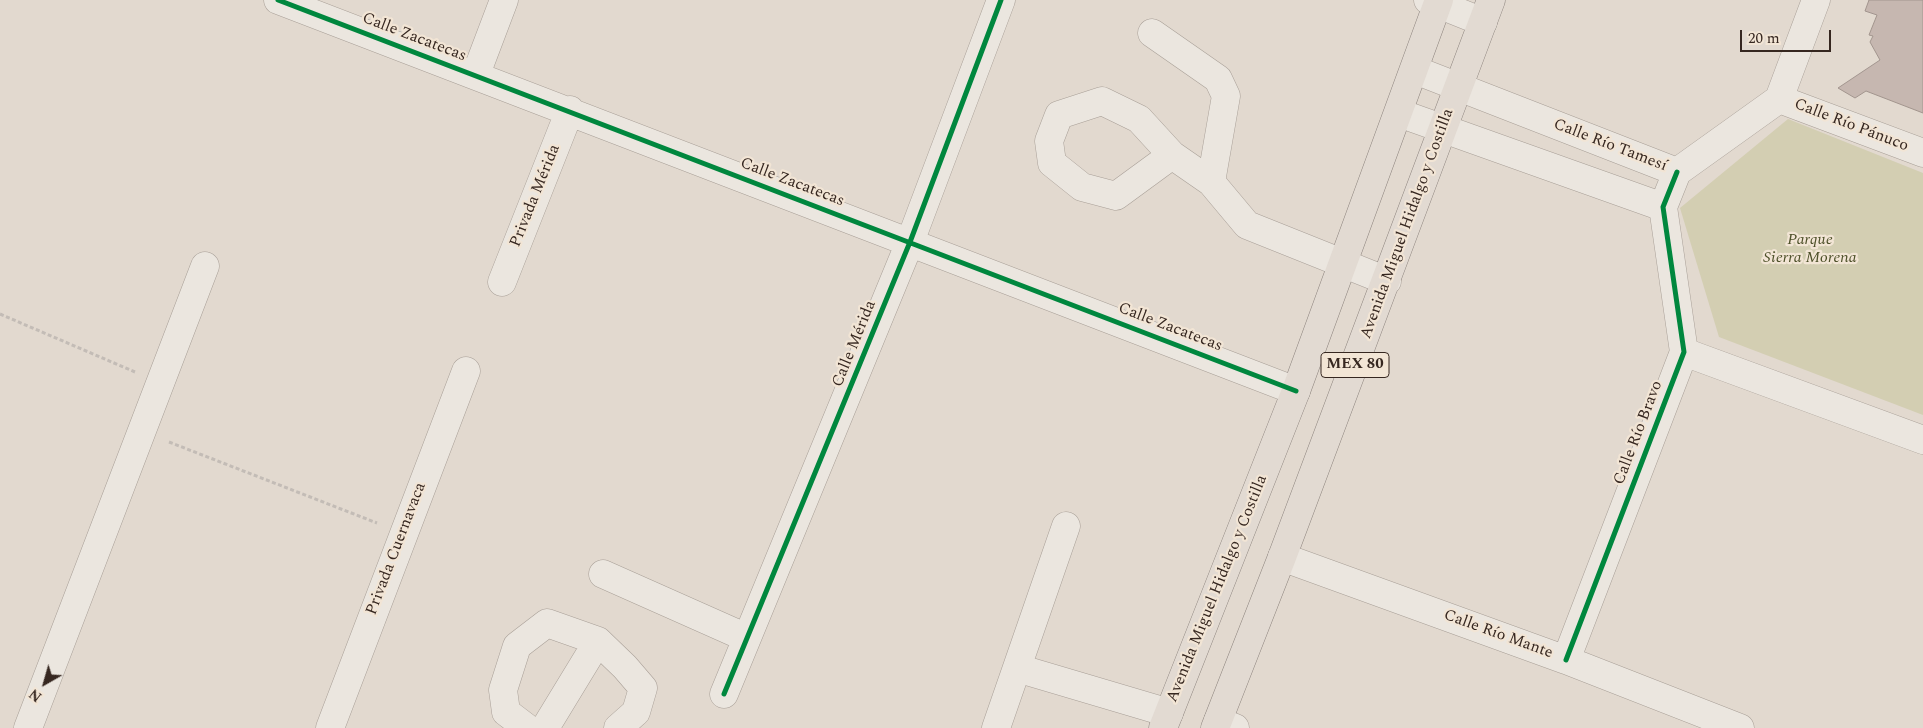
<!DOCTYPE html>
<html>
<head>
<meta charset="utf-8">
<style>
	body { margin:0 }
	#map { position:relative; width:1923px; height:728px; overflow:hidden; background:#e2d9cf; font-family:Spectral,serif }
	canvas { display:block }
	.north { position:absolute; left:20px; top:658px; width:50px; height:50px; -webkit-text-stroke:4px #f2e5d5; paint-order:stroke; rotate:218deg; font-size:14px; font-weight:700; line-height:20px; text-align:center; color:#362720 }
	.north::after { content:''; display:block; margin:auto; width:18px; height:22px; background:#362720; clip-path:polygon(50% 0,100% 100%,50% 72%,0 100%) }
	.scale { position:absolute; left:1740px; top:30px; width:91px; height:22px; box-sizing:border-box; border:2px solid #362720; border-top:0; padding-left:6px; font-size:15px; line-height:18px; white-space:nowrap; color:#362720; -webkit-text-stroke:4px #f2e5d5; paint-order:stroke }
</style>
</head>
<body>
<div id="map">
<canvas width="1923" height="728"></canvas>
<div class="north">N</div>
<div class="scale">20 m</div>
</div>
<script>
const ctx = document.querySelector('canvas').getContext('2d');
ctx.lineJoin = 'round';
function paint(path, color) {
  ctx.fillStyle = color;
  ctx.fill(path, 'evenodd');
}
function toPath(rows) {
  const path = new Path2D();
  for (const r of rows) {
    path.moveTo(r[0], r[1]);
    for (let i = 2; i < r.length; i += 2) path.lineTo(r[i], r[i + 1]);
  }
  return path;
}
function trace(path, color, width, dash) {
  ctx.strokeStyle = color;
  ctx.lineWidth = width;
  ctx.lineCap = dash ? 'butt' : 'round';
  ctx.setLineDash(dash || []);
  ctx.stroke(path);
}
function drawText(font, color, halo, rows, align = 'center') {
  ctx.font = font + ' Spectral,serif';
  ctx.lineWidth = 4.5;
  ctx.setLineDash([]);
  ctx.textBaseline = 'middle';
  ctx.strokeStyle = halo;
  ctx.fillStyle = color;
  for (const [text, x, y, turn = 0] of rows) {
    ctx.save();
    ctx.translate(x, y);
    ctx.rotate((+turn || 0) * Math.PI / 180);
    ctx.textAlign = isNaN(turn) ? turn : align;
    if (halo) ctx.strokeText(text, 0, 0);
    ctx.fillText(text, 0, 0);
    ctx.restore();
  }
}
paint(toPath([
	[1788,119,1923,173,1923,415,1719,337,1680,208]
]), '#d3ceb2');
const building = toPath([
	[1869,0,1923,0,1923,113,1866,91,1855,98,1838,88,1880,60,1870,42,1873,36,1869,35,1877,15,1865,11,1869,0]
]);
paint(building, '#c6b7b0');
trace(building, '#a2958e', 1);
const minor = toPath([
	[278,0,1296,391],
	[1428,0,1483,22],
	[1152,33,1218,79,1226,96,1211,182],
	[1415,70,1677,172],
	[476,74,504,0],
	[1779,99,1923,153],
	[1399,113,1663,207],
	[1172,155,1139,119,1102,101,1059,115,1049,141,1052,163,1082,187,1116,196,1172,155,1211,182,1247,225,1387,281],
	[1677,172,1779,99,1816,0],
	[502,282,570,110],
	[1684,352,1923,440],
	[1282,557,1566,660,1740,728],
	[603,574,747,638],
	[1566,660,1684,352,1663,207,1677,172],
	[1017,668,1169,713],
	[724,694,910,242,1001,0],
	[1218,721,1235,728],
	[28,728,205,266],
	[330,728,466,371],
	[527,728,506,712,503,690,517,646,547,623,598,641,625,667,643,688,636,712,618,728],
	[545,728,598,641],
	[996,728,1066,526]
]);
const major = toPath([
	[1163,728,1296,391,1439,0],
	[1215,728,1282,557,1491,0]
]);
trace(minor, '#a89f97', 29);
trace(major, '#8d847e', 29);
trace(toPath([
	[0,314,135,372],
	[169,442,377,523]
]), '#c3bcb6', 3, [4, 2.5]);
trace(minor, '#ebe6df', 28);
trace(major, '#e2dad2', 28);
trace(toPath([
	[278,0,1296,391],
	[1566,660,1684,352,1663,207,1677,172],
	[724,694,910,242,1001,0]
]), '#00873e', 5);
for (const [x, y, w] of [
	[1355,365,68]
]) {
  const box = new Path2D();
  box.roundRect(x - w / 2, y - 12.5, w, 25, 4);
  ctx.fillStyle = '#f2e5d5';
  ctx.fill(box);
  trace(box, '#362720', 1);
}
drawText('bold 15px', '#362720', null, [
	["MEX 80",1355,365]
]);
drawText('16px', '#362720', '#f2e5d5', [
	["Calle Zacatecas",414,38,21],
	["Calle Río Pánuco",1851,126,21],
	["Calle Río Tamesí",1610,146,21],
	["Calle Zacatecas",792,183,21],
	["Privada Mérida",536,196,-68],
	["Avenida Miguel Hidalgo y Costilla",1408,224,-70],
	["Calle Zacatecas",1170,328,21],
	["Calle Mérida",855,344,-68],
	["Calle Río Bravo",1639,433,-69],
	["Privada Cuernavaca",397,549,-69],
	["Avenida Miguel Hidalgo y Costilla",1218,589,-68],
	["Calle Río Mante",1498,635,20]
]);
drawText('italic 16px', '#4d5029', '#f2e5d5', [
	["Parque",1810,241],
	["Sierra Morena",1810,259]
]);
</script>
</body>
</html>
